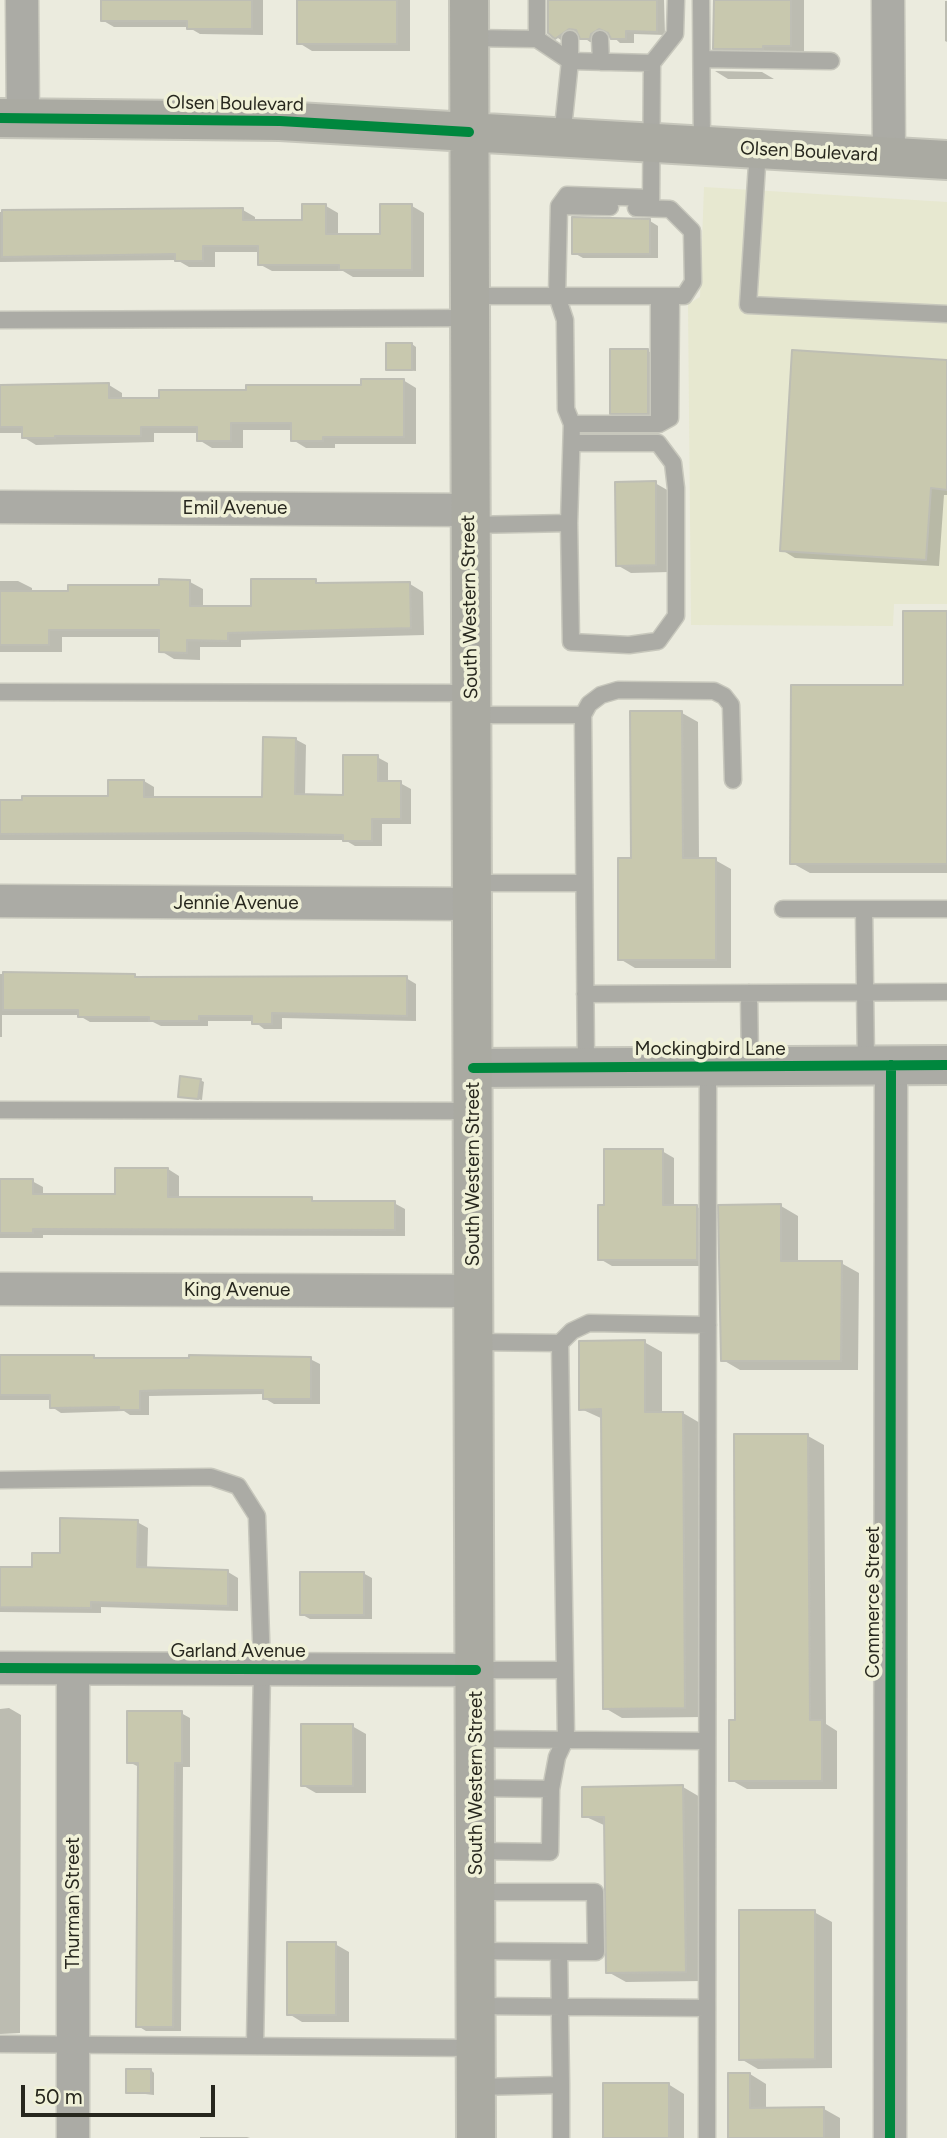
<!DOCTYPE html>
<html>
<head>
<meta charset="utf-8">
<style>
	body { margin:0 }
	#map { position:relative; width:947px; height:2138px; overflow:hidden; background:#ebebde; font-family:Figtree,sans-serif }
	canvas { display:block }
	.scale { position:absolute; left:21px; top:2085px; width:194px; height:32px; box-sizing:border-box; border:4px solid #27271e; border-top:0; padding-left:9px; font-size:21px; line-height:24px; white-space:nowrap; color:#27271e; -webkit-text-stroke:5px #f0f1d8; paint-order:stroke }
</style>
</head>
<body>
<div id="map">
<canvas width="947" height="2138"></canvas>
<div class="scale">50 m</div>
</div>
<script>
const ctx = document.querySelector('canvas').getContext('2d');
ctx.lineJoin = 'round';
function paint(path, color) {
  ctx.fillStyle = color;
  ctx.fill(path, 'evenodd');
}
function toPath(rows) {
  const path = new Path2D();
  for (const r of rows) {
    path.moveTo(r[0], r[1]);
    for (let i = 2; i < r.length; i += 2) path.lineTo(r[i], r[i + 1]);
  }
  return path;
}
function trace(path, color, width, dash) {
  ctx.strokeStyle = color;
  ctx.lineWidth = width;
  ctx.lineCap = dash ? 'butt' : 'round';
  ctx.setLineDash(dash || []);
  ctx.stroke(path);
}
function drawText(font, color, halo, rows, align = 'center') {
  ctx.font = font + ' Figtree,sans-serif';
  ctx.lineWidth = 7;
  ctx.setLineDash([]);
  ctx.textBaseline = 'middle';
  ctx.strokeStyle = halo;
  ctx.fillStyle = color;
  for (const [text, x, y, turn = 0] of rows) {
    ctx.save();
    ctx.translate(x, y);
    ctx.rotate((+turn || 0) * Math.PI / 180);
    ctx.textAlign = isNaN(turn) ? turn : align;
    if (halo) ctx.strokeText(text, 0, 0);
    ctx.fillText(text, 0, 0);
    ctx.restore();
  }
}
paint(toPath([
	[704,187,947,202,947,604,894,604,893,626,691,625,688,304,700,297]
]), '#e7e8d0');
paint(toPath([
	[102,0,263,0,263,35,200,34,188,27,114,27,102,20],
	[299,0,410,0,410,51,312,51,299,43],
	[548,0,664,0,665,35,634,34,634,43,620,43,608,32,599,38,597,43,590,42,563,23,561,26,575,34,564,42,549,32],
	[715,0,804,0,804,53,729,55,715,48],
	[945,1,947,1,947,42,945,41],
	[715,71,762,72,774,79,728,79],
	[326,206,338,213,338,235,381,235,412,206,424,213,424,277,353,277,343,271,272,271,259,264,259,252,215,252,215,267,189,267,177,260,0,262,0,212,243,210,255,217,255,222,304,222],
	[650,221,658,226,658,258,583,258,574,253],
	[412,344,416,347,416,371,387,369],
	[612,351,648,351,657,356,657,418,621,418,612,412],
	[947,361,947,495,944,495,939,566,795,558,782,550],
	[403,380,416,388,416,444,335,444,335,448,306,448,293,440,293,430,243,430,243,448,212,448,199,440,199,433,154,433,154,442,36,445,23,437,23,433,0,433,0,387,109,385,122,393,122,399,160,399,362,387],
	[655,483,669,491,669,572,631,573,617,565],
	[0,581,18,581,32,588,32,593,161,587,190,582,203,589,203,607,253,607,315,581,323,585,410,584,423,592,424,635,241,640,241,647,200,647,200,660,174,659,161,651,161,637,62,637,62,652,0,652],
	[947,612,947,873,810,873,792,863,904,687],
	[682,713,698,722,699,860,715,860,731,869,731,968,635,968,620,959,633,860],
	[295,739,306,745,305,796,344,796,377,757,388,763,388,783,400,783,411,789,411,824,382,824,382,846,355,846,345,840,0,840,0,801,110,798,144,781,154,787,154,799,264,799],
	[0,974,134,976,139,979,406,978,416,984,416,1021,282,1018,282,1029,264,1029,254,1021,208,1021,208,1026,161,1026,153,1022,90,1022,78,1015,2,1015,2,1037,0,1037],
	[200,1080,204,1082,202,1100,180,1096],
	[662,1151,674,1158,674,1207,697,1207,709,1213,709,1266,612,1266,600,1259,605,1207],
	[168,1169,179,1176,179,1199,394,1203,405,1209,405,1236,43,1235,43,1238,0,1238,0,1181,32,1181,43,1187,43,1196,117,1196],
	[781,1206,798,1216,798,1263,841,1263,859,1273,858,1370,740,1370,723,1360],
	[644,1342,662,1352,662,1414,683,1413,700,1423,702,1717,622,1718,605,1708,603,1419,581,1409],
	[0,1356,93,1357,99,1360,310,1359,320,1364,320,1404,274,1404,264,1398,264,1394,149,1396,149,1415,130,1415,124,1411,61,1413,52,1407,52,1400,0,1400],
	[808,1436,824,1445,826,1724,837,1731,837,1789,747,1789,731,1780,737,1721],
	[137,1522,148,1528,147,1569,228,1572,238,1578,238,1611,101,1607,101,1613,0,1612,0,1570,34,1569],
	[363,1573,372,1578,372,1619,310,1619,301,1614],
	[9,1708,21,1715,20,2033,0,2034,0,1709],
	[181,1713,190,1718,190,1767,183,1767,181,2031,146,2031,138,2026,139,1767,129,1762],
	[352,1726,366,1734,366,1793,316,1793,302,1785],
	[683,1787,700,1797,703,1981,626,1982,608,1972,606,1826,584,1816],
	[814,1912,832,1922,832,2068,758,2069,741,2059],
	[335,1944,349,1952,349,2022,302,2022,289,2014],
	[151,2070,154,2073,154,2095,128,2092],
	[750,2074,766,2084,766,2109,824,2109,840,2118,840,2138,730,2138],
	[668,2084,684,2094,684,2138,605,2138],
	[200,2137,247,2137,250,2138,200,2138]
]), '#0003');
const building = toPath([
	[101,0,252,0,252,29,187,29,187,21,101,21,101,0],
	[297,0,397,0,397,44,297,44,297,0],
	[548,0,657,0,657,32,626,31,626,39,611,39,608,33,599,29,591,34,590,39,580,39,576,30,569,29,555,39,548,33,548,0],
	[714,0,791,0,791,46,763,46,763,49,713,49,714,0],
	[302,204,326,204,326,234,380,234,380,204,412,204,412,270,339,270,339,265,258,265,258,246,203,246,203,261,175,261,175,254,2,257,2,210,243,208,243,220,302,220,302,204],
	[572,217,650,219,650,254,572,254,572,217],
	[386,343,412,343,412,370,386,370,386,343],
	[610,349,648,349,648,414,610,414,610,349],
	[792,350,947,360,947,490,931,488,926,560,780,551,792,350],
	[361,379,404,379,404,437,323,437,323,441,291,441,291,423,231,423,231,441,197,441,197,427,141,427,141,436,55,436,55,438,22,438,22,427,0,427,0,385,109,383,109,398,159,398,159,390,246,390,246,385,361,385,361,379],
	[656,481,656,565,616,566,615,482,656,481],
	[159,579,190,580,190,606,251,606,251,579,316,579,316,583,410,582,411,628,228,633,228,641,187,640,187,653,159,652,159,630,49,630,49,645,0,645,0,591,68,591,68,585,159,585,159,579],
	[903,611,947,611,947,864,790,864,791,685,903,685,903,611],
	[630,711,682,711,683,858,716,858,716,960,618,960,618,858,631,858,630,711],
	[263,737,296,738,295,794,343,795,343,755,378,755,378,781,401,781,401,819,372,819,372,841,343,841,343,835,245,833,0,834,0,800,22,800,22,796,108,796,108,780,144,780,144,797,262,797,263,737],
	[3,972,135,974,135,977,407,976,407,1016,272,1013,272,1024,252,1024,252,1016,199,1016,199,1021,149,1021,149,1017,78,1017,78,1010,3,1010,3,972],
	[180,1076,201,1079,198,1099,178,1097,180,1076],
	[604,1149,663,1149,663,1205,697,1205,697,1260,598,1260,598,1205,604,1205,604,1149],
	[115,1168,168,1168,168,1197,312,1197,312,1201,395,1201,395,1230,33,1229,33,1233,0,1233,0,1179,33,1179,33,1194,115,1194,115,1168],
	[781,1204,781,1261,842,1261,841,1361,721,1361,718,1205,781,1204],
	[645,1340,645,1412,683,1412,685,1708,603,1709,601,1409,579,1410,579,1341,645,1340],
	[0,1355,94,1355,94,1358,189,1358,189,1355,311,1357,311,1399,263,1399,263,1390,170,1390,140,1391,140,1410,119,1410,119,1407,50,1408,50,1395,0,1395,0,1355],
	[734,1434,808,1434,810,1720,822,1720,822,1781,729,1781,729,1720,735,1720,734,1434],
	[60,1518,138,1520,137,1567,228,1570,228,1606,91,1602,91,1608,0,1607,0,1567,32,1567,32,1553,60,1553,60,1518],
	[300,1572,364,1572,364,1615,300,1615,300,1572],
	[127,1711,182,1711,182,1763,175,1763,173,2027,136,2027,138,1763,127,1763,127,1711],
	[301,1724,353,1724,353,1786,301,1786,301,1724],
	[683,1785,686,1972,606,1973,604,1817,582,1817,582,1787,683,1785],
	[739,1910,815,1910,815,2059,739,2060,739,1910],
	[287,1942,336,1942,336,2015,287,2015,287,1942],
	[126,2069,151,2069,151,2093,126,2093,126,2069],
	[728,2073,750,2073,750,2108,824,2107,824,2138,728,2138,728,2073],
	[603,2083,669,2083,669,2138,603,2138,603,2083]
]);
paint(building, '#c8c8ae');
trace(building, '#bebeb4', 2);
const service = toPath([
	[537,0,537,39,570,61,562,138],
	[701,0,702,146],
	[469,38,537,39],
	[570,39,570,61,652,63,651,208],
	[600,39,601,62],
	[702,59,831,61],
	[652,63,675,34,676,0],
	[758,149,748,305,947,314],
	[559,206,610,207],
	[470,296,684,296,693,282,692,231,670,209,636,208],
	[0,320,470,318],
	[572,424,659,424,670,418,671,297],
	[659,424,659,296],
	[572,443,658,443,673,463,676,488,676,616,658,641,629,645,571,642,569,523,572,424,566,409,565,320,557,296,559,206,567,195,651,198],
	[470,525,569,523],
	[0,692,471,693],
	[471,715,583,715,586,1067],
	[583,715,589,704,601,695,618,690,714,691,724,696,731,705,733,780],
	[473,883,584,883],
	[783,909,947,909],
	[864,909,866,1066],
	[749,993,750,1066],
	[585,994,947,992],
	[0,1110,473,1111],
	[474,1342,560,1343,566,1738,557,1757,551,1789,550,1852,476,1851],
	[560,1343,572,1331,589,1323,708,1325],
	[0,1480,211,1477,238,1486,257,1516,262,1669,255,2044],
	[476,1670,565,1670],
	[476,1739,707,1741],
	[476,1788,551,1789],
	[476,1892,595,1892,596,1952,476,1951],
	[476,2006,707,2008],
	[0,2044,476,2048],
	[561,2085,561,2138],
	[476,2087,561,2085,559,1952],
	[707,2138,708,1066]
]);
const minor = toPath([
	[22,0,23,119],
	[888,0,889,157],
	[0,507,469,510],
	[0,901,473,904],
	[0,1289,474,1291],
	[0,1668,476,1670],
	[73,1669,73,2138],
	[890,2138,891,1065]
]);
const tertiary = toPath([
	[473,1068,947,1065]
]);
const secondary = toPath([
	[469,0,476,2138],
	[0,118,280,121,947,160]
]);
trace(service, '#c7c7bc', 19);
trace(minor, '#c7c7bc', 35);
trace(tertiary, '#c7c7bc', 42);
trace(secondary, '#c7c7bc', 42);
trace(service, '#ababa5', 16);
trace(minor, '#ababa5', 32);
trace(tertiary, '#ababa5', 38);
trace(secondary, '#aaaaa2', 38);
trace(toPath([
	[0,118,280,121,469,132],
	[473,1068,947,1065],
	[0,1668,476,1670],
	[890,2138,891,1065]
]), '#00873e', 10);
drawText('19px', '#27271e', '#f0f1d8', [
	["Olsen Boulevard",235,104,1],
	["Olsen Boulevard",809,152,3],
	["Emil Avenue",235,508],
	["South Western Street",470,607,-91],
	["Jennie Avenue",236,903],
	["Mockingbird Lane",710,1049],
	["South Western Street",473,1174,-90],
	["King Avenue",237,1290],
	["Commerce Street",873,1602,-90],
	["Garland Avenue",238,1651],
	["South Western Street",476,1783,-90],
	["Thurman Street",73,1903,-90]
]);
</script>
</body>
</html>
